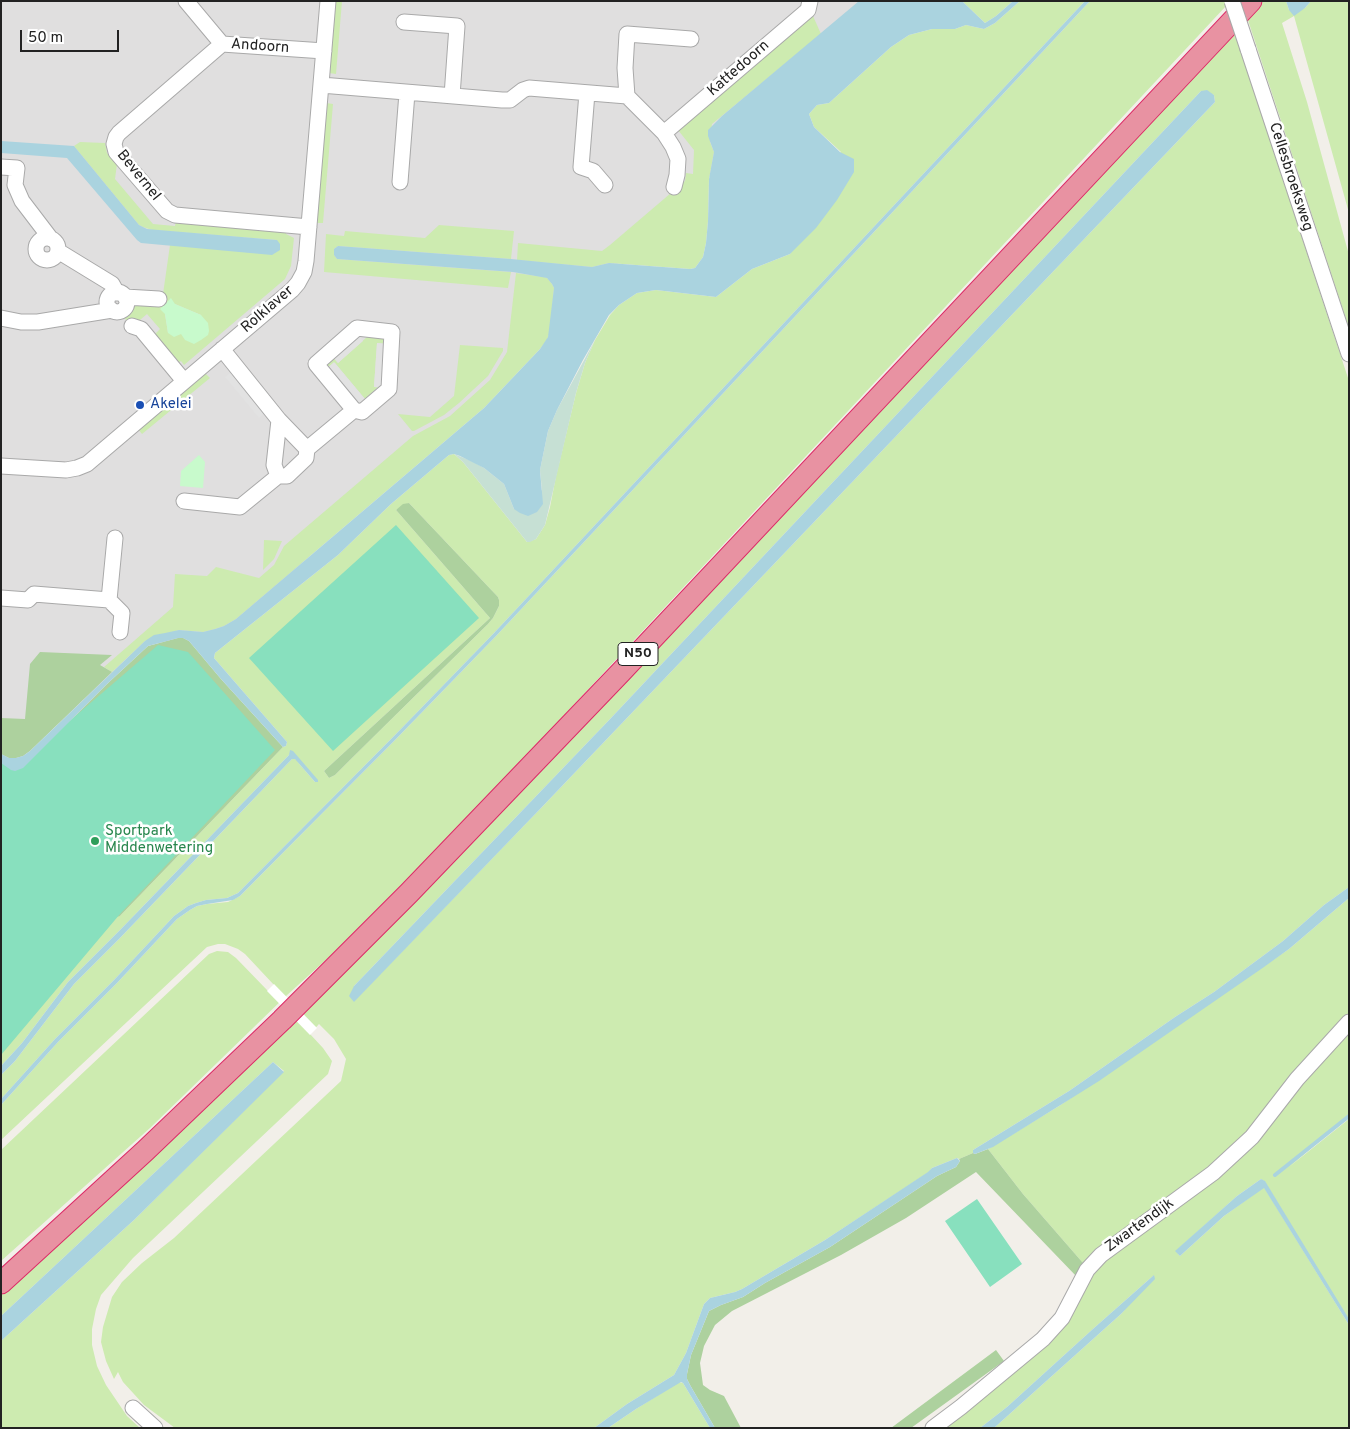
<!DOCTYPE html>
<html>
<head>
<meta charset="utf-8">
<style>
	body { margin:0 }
	#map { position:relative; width:1350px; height:1429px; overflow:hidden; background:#f2efe9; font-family:Overpass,sans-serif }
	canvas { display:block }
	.frame { position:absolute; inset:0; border:2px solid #222; pointer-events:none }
	.scale { position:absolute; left:20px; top:30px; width:99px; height:22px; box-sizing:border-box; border:2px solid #222; border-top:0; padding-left:6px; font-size:15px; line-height:18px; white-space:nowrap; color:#222; -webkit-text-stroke:4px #fff; paint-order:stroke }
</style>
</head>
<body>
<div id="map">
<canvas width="1350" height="1429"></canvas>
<div class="frame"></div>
<div class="scale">50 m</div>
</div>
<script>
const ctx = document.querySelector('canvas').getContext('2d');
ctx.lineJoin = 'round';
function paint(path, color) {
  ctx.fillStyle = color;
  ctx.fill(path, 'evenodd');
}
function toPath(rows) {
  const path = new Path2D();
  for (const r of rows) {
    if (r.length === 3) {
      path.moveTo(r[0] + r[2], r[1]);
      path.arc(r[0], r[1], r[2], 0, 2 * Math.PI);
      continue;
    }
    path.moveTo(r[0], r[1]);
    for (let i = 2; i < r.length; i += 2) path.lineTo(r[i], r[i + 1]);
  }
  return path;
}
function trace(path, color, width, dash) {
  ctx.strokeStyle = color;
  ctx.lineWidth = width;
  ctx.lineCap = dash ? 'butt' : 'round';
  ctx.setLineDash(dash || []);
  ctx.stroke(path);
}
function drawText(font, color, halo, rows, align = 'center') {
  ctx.font = font + ' Overpass,sans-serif';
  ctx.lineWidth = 5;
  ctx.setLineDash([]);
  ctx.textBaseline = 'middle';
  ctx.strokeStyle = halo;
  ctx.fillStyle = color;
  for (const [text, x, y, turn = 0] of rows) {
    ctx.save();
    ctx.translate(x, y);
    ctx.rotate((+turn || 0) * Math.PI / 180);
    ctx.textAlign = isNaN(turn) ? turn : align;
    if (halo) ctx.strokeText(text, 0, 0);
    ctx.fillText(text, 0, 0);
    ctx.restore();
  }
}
paint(toPath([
	[1,1,895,1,223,638,144,644,14,765,1,757]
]), '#e0dfdf');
paint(toPath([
	[335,1,342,1,336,74,329,73],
	[962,1,1013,1,996,16,985,23],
	[1020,1,1085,1,494,633,396,734,238,893,227,898,206,900,196,903,188,906,174,916,114,980,55,1039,1,1099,1,1075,15,1061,74,984,120,938,292,759,295,759,315,782,317,782,290,754,121,929,68,982,22,1043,1,1066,1,992,79,909,120,916,283,747,286,746,287,742,214,658,215,653,338,555,391,504,449,455,454,454,463,462,527,542,536,539,545,525,550,507,556,476,576,393,585,363,595,340,610,315,619,305,637,293,656,290,716,297,752,269,790,254,841,152,814,127,809,114,817,105,829,103,891,47,909,35,932,29,955,29,966,25,984,29,995,23],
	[409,503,498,597,499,600,499,606,493,618,488,624,350,760,335,775,329,778,324,771,490,618,396,510],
	[1090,1,1225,1,1226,6,498,786,430,856,329,957,286,996,150,1128,1,1261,1,1150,209,954,217,951,228,952,236,958,268,991,274,985,245,954,238,949,225,944,218,944,207,947,1,1140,1,1105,58,1042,117,983,177,919,190,910,197,906,207,904,228,902,240,896,398,737,497,635],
	[1258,1,1286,1,1289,10,1305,8,1311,1,1349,1,1349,213,1294,16,1282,23,1307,102,1349,255,1349,328,1246,14],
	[813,16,821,34,712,124,710,142,714,152,709,179,708,221,706,243,703,257,695,268,690,269,609,263,592,267,517,260,518,243,602,251,610,245,685,181,686,173,693,174,694,150,678,130],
	[1233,28,1349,381,1349,887,1324,905,1283,941,1214,992,1175,1017,1069,1091,973,1150,973,1153,959,1159,957,1158,932,1168,929,1172,825,1240,742,1289,735,1292,710,1298,704,1304,686,1353,674,1375,627,1404,594,1428,175,1428,144,1405,123,1382,118,1372,114,1379,106,1361,101,1342,103,1327,112,1297,122,1282,142,1263,174,1238,341,1081,346,1059,334,1039,319,1024,310,1034,323,1048,332,1061,328,1074,133,1258,101,1295,96,1309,92,1329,92,1345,97,1366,106,1385,127,1416,140,1428,1,1428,1,1341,134,1220,284,1071,273,1062,1,1316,1,1287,164,1143],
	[1201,91,1214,95,1215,102,542,807,354,1001,354,986,611,718],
	[326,103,333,104,323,223,317,223],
	[80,142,105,143,107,153,117,164,115,179,153,224,175,226,176,221,286,230,286,234,294,238,291,266,285,279,184,365,181,361,176,364,153,336,160,329,147,314,134,325,122,317,130,312,133,303,162,301,170,245,272,254,277,240,152,230,143,227,139,225,74,146],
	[175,304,201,315,168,333,165,314],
	[439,225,514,231,511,259,338,246,334,249,334,255,337,259,511,272,508,288,324,272,326,234,344,236,345,231,425,238],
	[516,273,544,277,547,278,552,284,554,288,550,332,547,340,540,349,484,408,236,619,224,626,215,629,203,632,179,630,145,641,112,672,104,667,173,607,175,574,207,576,216,567,259,578,274,565,284,546,413,436,450,416,490,380,507,352],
	[368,334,382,335,387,344,377,343,374,387,378,387,365,399,335,363,326,369,325,362,331,355,338,363,367,337],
	[460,345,503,348,503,351,488,376,459,403,444,415,414,431,412,431,398,414,430,417,454,396],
	[205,373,210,378,142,434,138,429],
	[264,540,282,541,274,559,263,570],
	[1349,898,1349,1013,1306,1058,1248,1132,1211,1168,1101,1246,1083,1263,1023,1194,988,1149,1059,1106,1289,949],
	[1349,1027,1349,1116,1289,1167,1349,1119,1349,1322,1265,1182,1261,1179,1237,1196,1176,1251,1180,1256,1224,1216,1264,1187,1349,1325,1349,1428,994,1428,1121,1314,1154,1275,1094,1328,1007,1407,980,1428,940,1428,1052,1336,1100,1263,1191,1195],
	[679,1382,683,1383,710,1428,608,1428,636,1409]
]), '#cdebb0');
paint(toPath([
	[409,503,498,597,499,600,499,606,493,618,488,624,350,760,335,775,329,778,324,771,490,618,396,510,403,504],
	[178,638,183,638,189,641,221,679,283,747,120,916,112,918,49,742,107,684,148,646],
	[40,652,112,655,100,665,112,672,30,751,23,756,16,758,9,758,1,754,1,718,25,719,30,664],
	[988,1149,1023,1194,1083,1263,1081,1272,1077,1277,976,1172,906,1218,841,1255,732,1311,715,1325,704,1346,700,1363,703,1385,710,1390,724,1396,741,1428,715,1428,690,1385,687,1379,687,1374,691,1355,709,1311,721,1305,743,1297,765,1283,830,1247,937,1176,956,1167,960,1161,959,1159,973,1153,975,1154],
	[996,1350,1004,1361,911,1428,891,1428]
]), '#add19e');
paint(toPath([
	[595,340,585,363,576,393,545,525,536,539,530,542,527,542,463,462,454,454,474,462,484,468,504,484,514,509,542,490,540,470,548,431,557,410]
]), '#c6e0d4');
paint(toPath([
	[171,298,175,304,201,315,208,323,209,331,208,335,201,340,194,344,185,340,181,334,174,337,168,333,165,314,160,309],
	[199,455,205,462,203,488,180,486,181,471]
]), '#c8facc');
paint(toPath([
	[396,525,479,618,333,751,249,658],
	[158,645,188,652,275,750,120,914,1,1055,1,758,16,767],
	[977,1199,1022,1264,990,1287,945,1221]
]), '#88e0be');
paint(toPath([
	[356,333,363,341,338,363,331,355],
	[377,343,387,344,384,388,374,387],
	[334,362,365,399,357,405,326,369],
	[233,371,267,411,259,418,225,377]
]), '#e2e2e2');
paint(toPath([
	[859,1,962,1,985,23,996,16,1013,1,1020,1,995,23,984,29,966,25,955,29,932,29,909,35,891,47,829,103,817,105,809,114,814,127,840,152,854,159,854,172,837,200,816,228,790,254,752,269,716,297,656,290,637,293,619,305,609,315,583,360,557,410,548,431,540,470,543,504,537,512,528,516,520,513,514,509,504,484,484,468,460,456,454,454,449,455,391,504,338,555,215,653,214,658,287,742,286,746,283,747,221,679,189,641,183,638,178,638,148,646,107,684,23,768,15,771,11,770,1,763,1,754,9,758,16,758,23,756,30,751,145,641,154,635,165,633,179,630,203,632,215,629,224,626,236,619,484,408,540,349,548,337,554,288,552,284,547,278,513,272,337,259,334,255,334,249,338,246,511,259,592,267,609,263,690,269,695,268,703,257,706,243,708,221,709,179,714,152,708,136,708,130,722,116],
	[1085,1,1090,1,497,635,398,737,240,896,233,900,207,904,197,906,190,910,177,919,117,983,58,1042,1,1105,1,1099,55,1039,114,980,174,916,188,906,196,903,206,900,227,898,238,893,396,734,494,633],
	[1286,1,1311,1,1305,8,1294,16,1289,10],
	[1207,90,1214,95,1215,102,542,807,354,1002,349,996,354,986,611,718,1201,91],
	[1,141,74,146,139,225,147,229,277,240,280,244,280,250,272,255,141,243,137,240,67,158,1,153],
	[290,750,293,751,318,780,318,782,315,782,295,759,292,759,120,938,74,984,15,1061,1,1075,1,1066,22,1043,68,982,121,929,289,755],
	[1349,887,1349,898,1289,949,1264,967,1099,1081,1059,1106,993,1147,975,1154,973,1153,973,1150,1069,1091,1175,1017,1214,992,1283,941,1324,905],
	[273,1062,284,1072,134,1220,1,1341,1,1316],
	[957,1158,960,1161,956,1167,937,1176,830,1247,765,1283,743,1297,721,1305,709,1311,691,1355,687,1374,687,1379,690,1385,715,1428,710,1428,683,1383,681,1382,636,1409,608,1428,594,1428,627,1404,674,1375,686,1353,704,1304,710,1298,735,1292,742,1289,825,1240,928,1172,932,1168],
	[1261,1179,1265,1181,1349,1319,1349,1325,1264,1188,1224,1216,1180,1256,1175,1251,1237,1196],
	[1154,1275,1155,1279,1121,1314,994,1428,980,1428,1007,1407,1094,1328]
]), '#aad3df');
paint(toPath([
	[274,984,317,1028,310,1035,267,991]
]), '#fff');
trace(toPath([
	[1275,1175,1349,1116]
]), '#aad3df', 4);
const minor = toPath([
	[186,1,222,44,324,51],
	[404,22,457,26,452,96],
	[222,44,119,133,116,137,114,144,116,152,167,211,175,215,309,227],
	[1248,49,1349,354],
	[321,85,502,100,510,100,523,90,529,88,627,96,664,133,673,147,678,159,677,175,674,187],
	[587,93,581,167,593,171,605,185],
	[627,96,625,68,627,34,691,39],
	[664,133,808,10,810,1],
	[1,167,17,168,15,185,22,201,51,239],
	[400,182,407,93],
	[47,249,11],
	[58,251,112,284,117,293],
	[117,302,10],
	[125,297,159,299],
	[1,318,21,322,38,322,112,310],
	[132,326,141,329,184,381],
	[357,328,392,332,389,389,362,412,354,410,316,364,357,328],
	[307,449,354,410],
	[1,466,66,470,77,468,87,464,292,290,298,283,304,272,306,261,328,1],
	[278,476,274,465,279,420],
	[184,501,240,507,278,476,287,476,306,458,307,449,279,420,222,349],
	[1,598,28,600,34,594,109,600,122,613,120,632],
	[109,600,115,538],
	[133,1408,155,1428],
	[933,1428,961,1407,1043,1339,1062,1318,1087,1270,1101,1255,1213,1173,1252,1137,1297,1079,1349,1022]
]);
const highway = toPath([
	[1,1283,145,1151,282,1020,409,893,621,672,1251,1]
]);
trace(minor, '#a9a9a9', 17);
trace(highway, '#dc2a67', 23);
trace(minor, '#fff', 15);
trace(highway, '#e892a2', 21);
const minorBridge = toPath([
	[1232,1,1248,49]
]);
trace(minorBridge, '#a9a9a9', 17, []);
trace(minorBridge, '#fff', 15);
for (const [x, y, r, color] of [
	[140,405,5,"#1a4fb4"],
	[95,841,5,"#2e9e5b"]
]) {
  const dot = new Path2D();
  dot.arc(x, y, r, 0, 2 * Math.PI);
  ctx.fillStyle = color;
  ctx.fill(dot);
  trace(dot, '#fff', 2);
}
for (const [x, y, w] of [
	[638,654,40]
]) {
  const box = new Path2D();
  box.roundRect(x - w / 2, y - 11.5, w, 23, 4);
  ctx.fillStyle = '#fff';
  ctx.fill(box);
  trace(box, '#222', 1);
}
drawText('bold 14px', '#222', null, [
	["N50",638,654]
]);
drawText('15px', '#222', '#fff', [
	["Andoorn",260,47,4],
	["Kattedoorn",739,69,-41],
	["Bevernel",138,176,51],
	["Cellesbroeksweg",1290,177,72],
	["Rolklaver",268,310,-41],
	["Zwartendijk",1140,1226,-36]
]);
drawText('15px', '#164399', '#fff', [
	["Akelei",150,405]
], 'left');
drawText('15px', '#27864d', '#fff', [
	["Sportpark",105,832],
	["Middenwetering",105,849]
], 'left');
</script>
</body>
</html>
